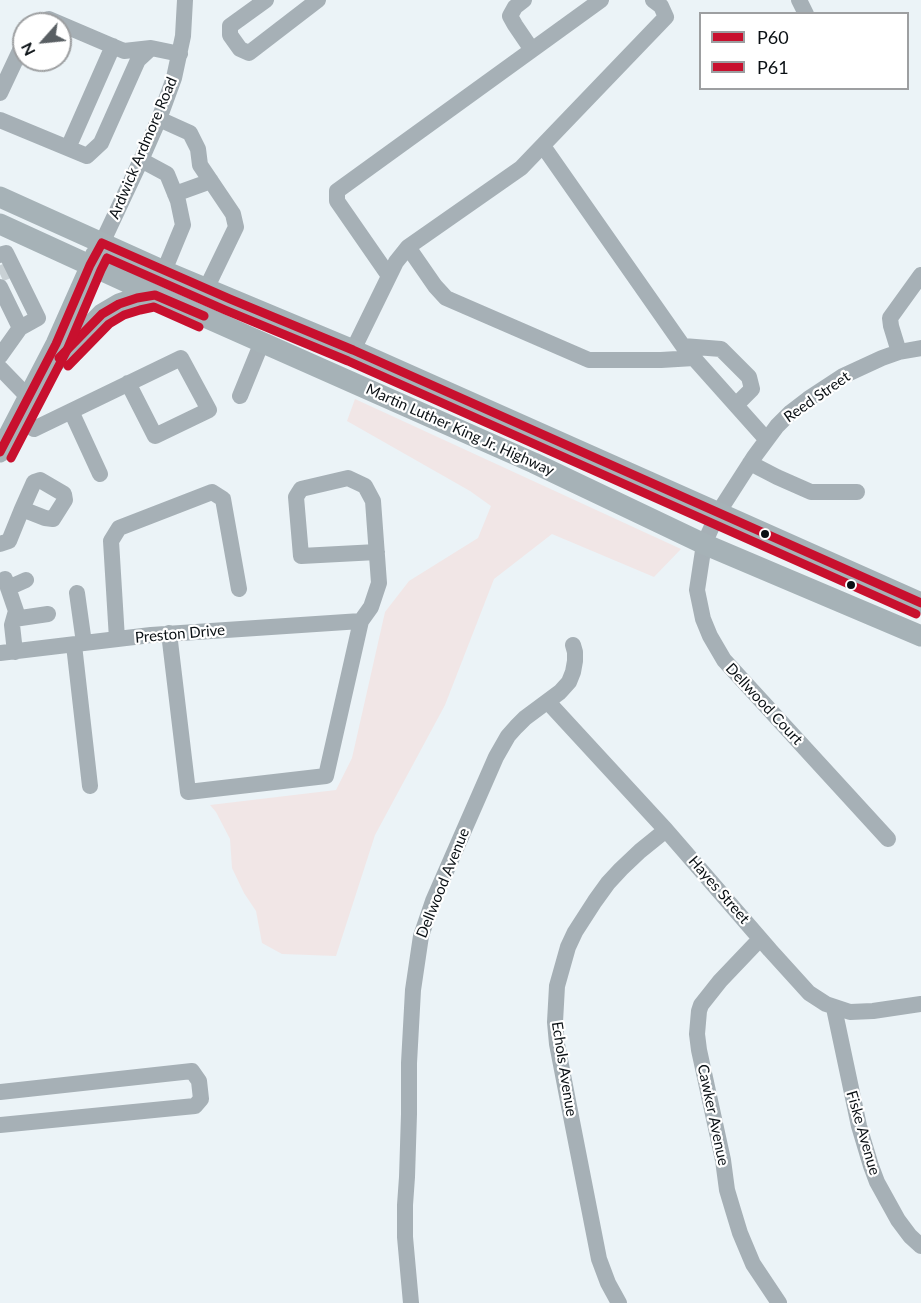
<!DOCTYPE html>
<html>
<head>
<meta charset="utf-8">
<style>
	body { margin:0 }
	#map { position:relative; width:921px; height:1303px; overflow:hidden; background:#ebf3f7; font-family:Lato,sans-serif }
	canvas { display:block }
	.legend { position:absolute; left:699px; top:12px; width:210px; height:78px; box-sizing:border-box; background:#fff; border:2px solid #9d9fa1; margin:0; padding:8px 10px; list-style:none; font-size:18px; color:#0a1014 }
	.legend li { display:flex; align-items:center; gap:12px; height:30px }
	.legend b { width:30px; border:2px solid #9d9fa1 }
	.north { position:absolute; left:12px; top:12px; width:60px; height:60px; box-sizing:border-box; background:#fff; border:2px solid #9d9fa1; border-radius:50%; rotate:243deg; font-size:16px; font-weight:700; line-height:24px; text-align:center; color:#0a1014 }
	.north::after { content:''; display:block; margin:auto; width:21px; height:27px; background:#595f63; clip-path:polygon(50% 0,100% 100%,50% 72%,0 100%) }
</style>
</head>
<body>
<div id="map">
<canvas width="921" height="1303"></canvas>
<ul class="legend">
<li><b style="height:8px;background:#c8102e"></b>P60</li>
<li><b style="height:8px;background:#c8102e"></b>P61</li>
</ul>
<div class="north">N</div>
</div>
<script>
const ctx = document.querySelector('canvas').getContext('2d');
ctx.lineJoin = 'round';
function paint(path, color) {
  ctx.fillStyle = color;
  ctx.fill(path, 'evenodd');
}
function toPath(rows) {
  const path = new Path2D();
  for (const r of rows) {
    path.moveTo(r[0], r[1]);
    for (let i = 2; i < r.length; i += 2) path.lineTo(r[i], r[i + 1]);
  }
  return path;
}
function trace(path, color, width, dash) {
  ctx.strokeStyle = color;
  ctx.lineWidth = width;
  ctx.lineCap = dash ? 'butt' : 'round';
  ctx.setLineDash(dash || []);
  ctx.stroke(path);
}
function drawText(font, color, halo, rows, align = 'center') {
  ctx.font = font + ' Lato,sans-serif';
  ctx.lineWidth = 4.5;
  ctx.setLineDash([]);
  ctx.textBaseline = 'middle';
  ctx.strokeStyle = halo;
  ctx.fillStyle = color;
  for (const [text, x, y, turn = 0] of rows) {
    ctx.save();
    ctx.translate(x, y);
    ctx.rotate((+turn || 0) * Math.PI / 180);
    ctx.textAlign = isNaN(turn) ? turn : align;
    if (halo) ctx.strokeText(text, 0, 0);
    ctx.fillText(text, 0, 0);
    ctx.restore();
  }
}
paint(toPath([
	[355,399,681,549,654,577,552,534,494,579,445,705,375,835,336,956,282,954,262,943,256,911,244,893,232,868,230,839,216,812,210,805,336,790,352,758,385,612,409,581,478,538,491,506,470,491,347,421]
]), '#f1e6e6');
trace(toPath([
	[0,274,9,270]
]), '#c9d1d5', 16, [16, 8]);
trace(toPath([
	[266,0,230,26,230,35,240,49,249,53,318,0],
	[524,0,515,7,510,16,515,25,532,50],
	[799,0,806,14],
	[37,24,49,19,124,51,151,48],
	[0,93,24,42],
	[159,119,190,133,198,149,200,165,233,214,236,227,206,289],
	[0,120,87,156,101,143,138,60,151,48,180,54],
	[543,146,683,346,766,439],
	[68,148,113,46],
	[141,160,167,174,178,201,183,225,164,271],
	[175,194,211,181],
	[102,243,141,160,159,119,174,78,183,36,185,0],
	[408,247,435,286,446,298,589,360,661,360,694,358],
	[0,255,6,253,38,318,20,328,0,356],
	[389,276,337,201,337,191,601,0],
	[0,287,20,328],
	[683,346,721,349,749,377,752,389,736,405],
	[353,350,396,262,408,247,521,168,666,17,661,6,653,0],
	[899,352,891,326,890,318,921,275],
	[0,368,28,397],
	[240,396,262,342],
	[71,411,100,474],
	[17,418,34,429,181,358,209,410,155,436,128,383],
	[750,463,777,477,811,492,857,492],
	[0,544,9,541,22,509,34,482,40,480,64,494,65,500,53,519,45,518,22,509],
	[5,579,16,611,12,625,15,652],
	[8,588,26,580],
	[77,593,84,643],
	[14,619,48,614],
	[169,633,188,792,326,776,361,621,371,607,379,583,373,501,365,486,348,478,301,489,296,497,301,556,377,552],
	[117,639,111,541,119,528,212,492,223,499,239,589],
	[74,645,90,786],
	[0,653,151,635,361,621],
	[548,702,666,830,770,950,809,993,826,1004,850,1012,873,1011,921,1004],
	[888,839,724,660,710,636,703,619,697,590,704,544,718,513,754,457,777,426,791,412,808,399,843,376,882,358,899,352,921,348],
	[760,939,720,981,701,1005,699,1011,697,1034,699,1050,723,1160,727,1190,733,1210,740,1233,753,1264,779,1303],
	[834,1008,859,1126,871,1166,877,1182,898,1220,910,1236,921,1246],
	[0,1092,192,1071,199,1081,201,1099,195,1106,0,1125],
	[411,1303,405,1237,405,1205,407,1177,409,1114,409,1063,413,990,421,936,433,901,496,757,508,736,516,727,525,718,560,692,569,682,573,672,575,661,575,652,573,645],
	[619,1303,608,1283,599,1259,569,1106,557,1044,555,1022,557,986,568,947,575,932,595,901,608,883,621,869,640,851,666,830]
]), '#a6b0b6', 16);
trace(toPath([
	[0,197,164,271,353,350,921,603],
	[0,224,155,295,534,463,704,544,921,636],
	[52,365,102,314,119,304,137,298,155,295],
	[0,452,56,344,96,254]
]), '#a6b2b7', 21);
trace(toPath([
	[59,358,102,314,119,304,137,298,155,295,204,316],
	[0,452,56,344,90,265,102,243,230,299,353,350,921,603]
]), '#c8102e', 9);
trace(toPath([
	[68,366,109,324,124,315,140,310,154,307,199,327],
	[11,458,67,350,101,270,107,258,225,310,348,361,916,614]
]), '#c8102e', 9);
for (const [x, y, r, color] of [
	[765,534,5,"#0a1014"],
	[851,585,5,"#0a1014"]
]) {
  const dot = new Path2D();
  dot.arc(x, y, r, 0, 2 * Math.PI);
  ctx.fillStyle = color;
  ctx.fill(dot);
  trace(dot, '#fff', 2);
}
drawText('15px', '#0a1014', '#fff', [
	["Ardwick Ardmore Road",143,148,-67],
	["Reed Street",817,397,-35],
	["Martin Luther King Jr. Highway",460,430,24],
	["Preston Drive",180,634,-5],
	["Dellwood Court",764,704,47],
	["Dellwood Avenue",443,883,-68],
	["Hayes Street",719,890,49],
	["Echols Avenue",564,1069,81],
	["Cawker Avenue",713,1115,78],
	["Fiske Avenue",863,1133,74]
]);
</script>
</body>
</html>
